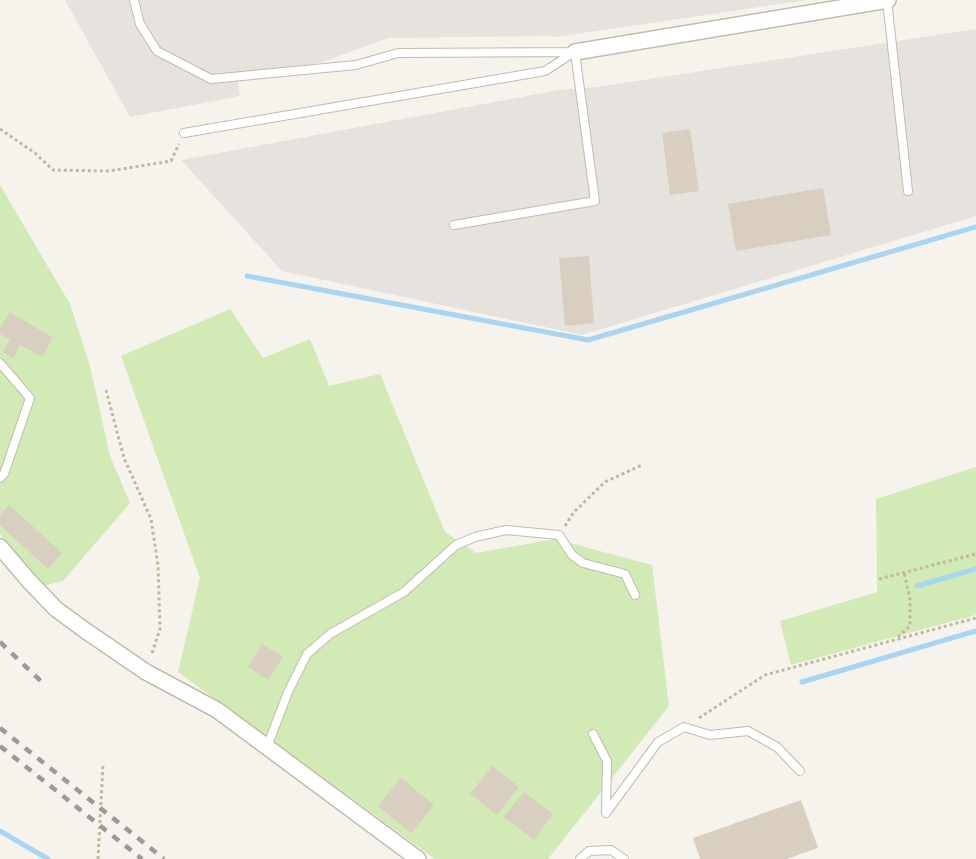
<!DOCTYPE html>
<html>
<head>
<meta charset="utf-8">
<style>
	body { margin:0 }
	canvas { display:block; background:#f6f3ec }
</style>
</head>
<body>
<canvas width="976" height="859"></canvas>
<script>
const ctx = document.querySelector('canvas').getContext('2d');
ctx.lineJoin = 'round';
function paint(path, color) {
  ctx.fillStyle = color;
  ctx.fill(path, 'evenodd');
}
function toPath(rows) {
  const path = new Path2D();
  for (const r of rows) {
    path.moveTo(r[0], r[1]);
    for (let i = 2; i < r.length; i += 2) path.lineTo(r[i], r[i + 1]);
  }
  return path;
}
function trace(path, color, width, dash) {
  ctx.strokeStyle = color;
  ctx.lineWidth = width;
  ctx.lineCap = dash ? 'butt' : 'round';
  ctx.setLineDash(dash || []);
  ctx.stroke(path);
}
paint(toPath([
	[65,0,807,0,556,37,547,36,388,38,320,63,237,74,240,96,130,117],
	[976,29,976,216,582,335,282,271,181,160,559,90,597,87]
]), '#e6e2dd');
paint(toPath([
	[0,185,70,304,90,366,110,456,130,503,63,581,43,586,0,534],
	[230,309,263,358,310,339,329,386,380,374,445,532,476,553,555,539,652,565,669,706,548,859,435,859,178,672,200,578,121,356],
	[976,467,976,615,791,665,780,621,877,592,876,499]
]), '#d2eab5');
trace(toPath([
	[247,276,588,340,976,227],
	[917,586,976,569],
	[802,682,976,631],
	[0,831,48,859]
]), '#a9d4f2', 5);
paint(toPath([
	[690,129,699,191,670,195,662,133],
	[823,188,831,235,736,251,728,204],
	[589,256,594,323,565,326,559,258],
	[10,312,53,338,42,357,20,345,13,358,3,352,10,340,0,334,0,328],
	[9,505,62,553,48,569,0,525,0,515],
	[262,644,283,657,268,680,248,667],
	[492,766,519,787,497,815,470,794],
	[401,778,434,805,411,833,378,806],
	[524,792,553,814,534,840,504,817],
	[801,800,818,848,787,859,700,859,693,838]
]), '#d8cfc1');
const lane = toPath([
	[134,0,140,24,157,51,211,79,356,65,398,53,575,52],
	[887,0,908,191],
	[184,133,545,71,573,53],
	[454,225,595,201,575,52],
	[0,363,30,398,4,474,0,478],
	[593,734,607,761,606,812],
	[267,747,288,692,307,654,330,634,404,592,456,545,475,537,506,530,559,535,572,555,583,563,625,574,635,595],
	[606,813,658,742,684,727,710,735,748,731,777,747,800,771],
	[580,859,589,851,611,850,624,859]
]);
const street = toPath([
	[575,52,888,0],
	[0,547,29,581,56,609,86,631,146,672,217,710,418,859]
]);
trace(lane, '#c2bbae', 10);
trace(street, '#c2bbae', 18);
trace(toPath([
	[0,129,35,153,53,170,109,171,171,161,179,144],
	[106,390,124,458,151,519,158,565,160,629,151,656],
	[565,526,574,512,605,482,642,465],
	[879,579,976,554],
	[898,637,910,626,910,598,904,573],
	[699,718,765,675,976,618],
	[98,859,103,764]
]), '#c4b79f', 3, [3, 3]);
trace(lane, '#fff', 8);
trace(street, '#fff', 15);
trace(toPath([
	[0,642,46,686],
	[0,728,164,859],
	[0,746,142,859]
]), '#9a9a9a', 4.5, [8, 8]);
</script>
</body>
</html>
